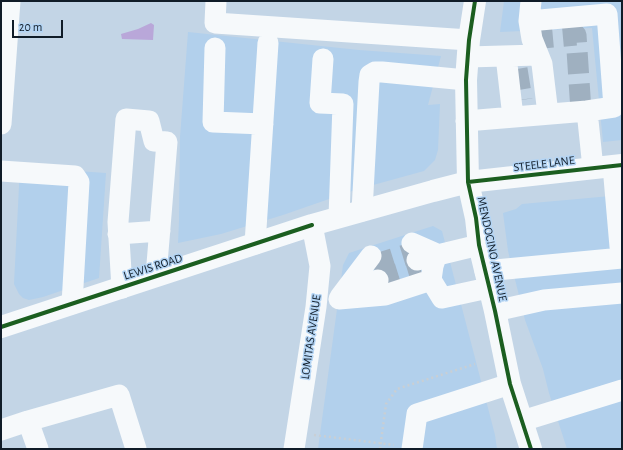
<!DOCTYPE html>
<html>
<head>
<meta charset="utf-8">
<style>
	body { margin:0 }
	#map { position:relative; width:623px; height:450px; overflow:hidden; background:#c3d5e6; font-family:"Alegreya Sans",sans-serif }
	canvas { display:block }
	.frame { position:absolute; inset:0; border:2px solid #101c28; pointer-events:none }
	.scale { position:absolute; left:12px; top:20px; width:51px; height:18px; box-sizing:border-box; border:2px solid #101c28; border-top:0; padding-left:5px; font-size:12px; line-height:14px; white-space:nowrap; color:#101c28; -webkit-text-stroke:3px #b4d5f5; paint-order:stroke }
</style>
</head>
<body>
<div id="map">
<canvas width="623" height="450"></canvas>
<div class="frame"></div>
<div class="scale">20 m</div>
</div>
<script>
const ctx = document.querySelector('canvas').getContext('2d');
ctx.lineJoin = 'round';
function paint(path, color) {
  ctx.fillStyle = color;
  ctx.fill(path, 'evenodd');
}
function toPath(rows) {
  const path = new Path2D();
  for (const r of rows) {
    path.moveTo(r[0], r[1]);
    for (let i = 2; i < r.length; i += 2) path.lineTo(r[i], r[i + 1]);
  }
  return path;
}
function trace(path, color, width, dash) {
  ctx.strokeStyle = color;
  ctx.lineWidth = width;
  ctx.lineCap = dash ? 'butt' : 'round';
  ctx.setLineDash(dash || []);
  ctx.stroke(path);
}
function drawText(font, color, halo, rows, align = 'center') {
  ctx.font = font + ' "Alegreya Sans",sans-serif';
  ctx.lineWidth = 3;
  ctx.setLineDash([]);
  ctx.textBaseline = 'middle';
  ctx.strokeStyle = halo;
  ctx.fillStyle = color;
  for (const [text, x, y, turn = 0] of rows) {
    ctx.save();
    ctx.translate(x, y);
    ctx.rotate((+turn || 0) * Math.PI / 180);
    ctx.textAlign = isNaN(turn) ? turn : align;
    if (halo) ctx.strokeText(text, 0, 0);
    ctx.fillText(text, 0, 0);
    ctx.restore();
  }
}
paint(toPath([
	[504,1,622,1,622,140,603,142,592,28,500,32],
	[188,32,359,50,441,56,428,105,440,104,438,150,435,160,424,171,355,190,283,215,221,234,178,243,179,221,180,137],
	[20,167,106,173,99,278,43,297,29,300,23,298,19,294,14,284],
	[622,195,622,449,567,449,549,393,543,369,525,320,508,251,503,213,516,209,522,204],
	[433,226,442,231,495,435,497,449,318,449,343,265,349,253]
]), '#b2d0ec');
paint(toPath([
	[151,23,154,25,153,40,122,39,121,34,138,29]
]), '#b9a7d9');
trace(toPath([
	[532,39,576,35,581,111],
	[517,69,522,100],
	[373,265,415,252],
	[378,280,420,267]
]), '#9fb0c0', 21, [21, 10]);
trace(toPath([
	[314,435,394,445],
	[380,449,386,404,397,389,475,364]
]), '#c9cfd4', 2.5, [2, 3]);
trace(toPath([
	[216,1,215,23,469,40],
	[531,1,529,21,607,14,614,107,587,111,593,168],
	[529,21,532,39,542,64,548,114],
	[215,48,213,122,263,124],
	[506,56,513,117],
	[468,57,538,55],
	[323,59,320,103,343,104,339,217],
	[466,121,587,111],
	[1,124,10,1],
	[613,166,621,258],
	[1,171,75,176,79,182,72,304],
	[362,211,369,82,370,75,375,72,382,72,466,80],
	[118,234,160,231],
	[412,243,437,254],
	[255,244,268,43],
	[437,254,433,266,431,280,442,298,488,288],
	[417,260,479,245],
	[485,271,622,258],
	[122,288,118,222,126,119,149,121,154,141,167,142,156,276],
	[350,294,378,280],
	[340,297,371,256],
	[339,299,385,295,431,280],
	[495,311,544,300,622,293],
	[28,421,119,395,136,449],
	[522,421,622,390],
	[1,430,28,421,38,449],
	[294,449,316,307,320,266,312,225],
	[412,449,417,414,510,384]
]), '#f6f9fb', 21);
trace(toPath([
	[475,1,469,40,466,80,468,182,476,218,479,245,495,311,510,384,531,449],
	[1,327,312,225,433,191,468,182,622,165]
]), '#f6f9fb', 22);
trace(toPath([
	[475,1,469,40,466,80,468,182,476,218,479,245,495,311,510,384,531,449],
	[468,182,622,165],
	[1,327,312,225]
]), '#1b5e20', 4);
drawText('12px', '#101c28', '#b4d5f5', [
	["STEELE LANE",544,164,-7],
	["MENDOCINO AVENUE",492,249,78],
	["LEWIS ROAD",153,267,-18],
	["LOMITAS AVENUE",311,337,-82]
]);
</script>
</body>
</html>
